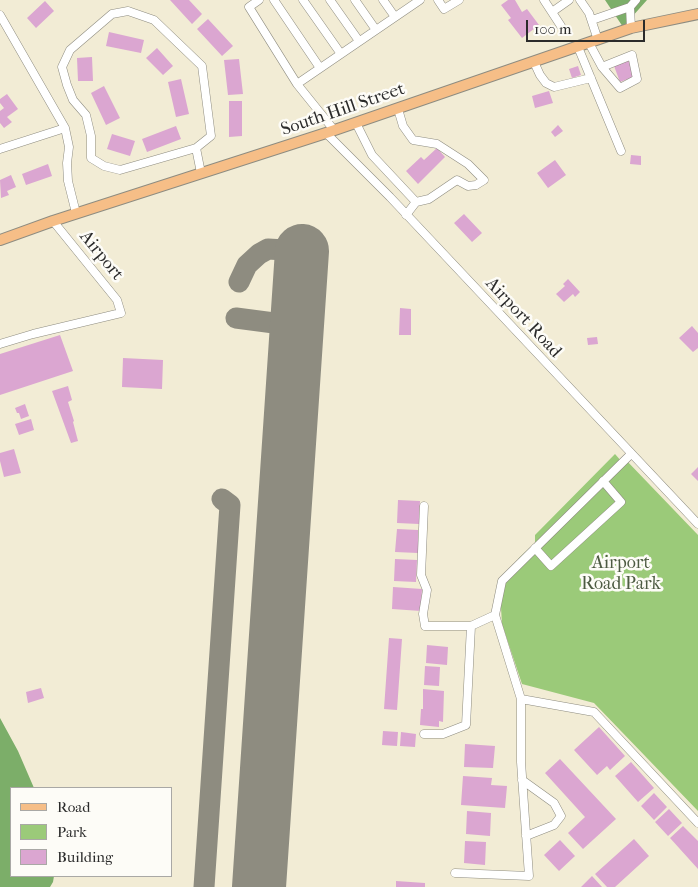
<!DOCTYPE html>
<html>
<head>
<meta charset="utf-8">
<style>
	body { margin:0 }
	#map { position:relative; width:698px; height:887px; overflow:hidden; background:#f2ecd5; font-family:"IM FELL French Canon",serif }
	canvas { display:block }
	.legend { position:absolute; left:10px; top:787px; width:162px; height:90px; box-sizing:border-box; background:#fdfcf7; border:1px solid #a9a8a5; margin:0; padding:6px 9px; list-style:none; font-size:15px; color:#2b2b2b }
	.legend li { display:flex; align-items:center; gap:10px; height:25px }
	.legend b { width:25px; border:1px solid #a9a8a5 }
	.scale { position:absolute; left:526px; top:20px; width:119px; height:22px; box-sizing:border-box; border:2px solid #2b2b2b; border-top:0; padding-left:6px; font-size:15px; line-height:18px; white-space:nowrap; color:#2b2b2b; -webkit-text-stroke:4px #fdfcf7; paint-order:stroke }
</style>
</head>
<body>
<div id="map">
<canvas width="698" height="887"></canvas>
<ul class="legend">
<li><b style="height:6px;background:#f6be87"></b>Road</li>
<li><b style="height:14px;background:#9bca79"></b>Park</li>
<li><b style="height:14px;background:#dba6d1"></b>Building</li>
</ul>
<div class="scale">100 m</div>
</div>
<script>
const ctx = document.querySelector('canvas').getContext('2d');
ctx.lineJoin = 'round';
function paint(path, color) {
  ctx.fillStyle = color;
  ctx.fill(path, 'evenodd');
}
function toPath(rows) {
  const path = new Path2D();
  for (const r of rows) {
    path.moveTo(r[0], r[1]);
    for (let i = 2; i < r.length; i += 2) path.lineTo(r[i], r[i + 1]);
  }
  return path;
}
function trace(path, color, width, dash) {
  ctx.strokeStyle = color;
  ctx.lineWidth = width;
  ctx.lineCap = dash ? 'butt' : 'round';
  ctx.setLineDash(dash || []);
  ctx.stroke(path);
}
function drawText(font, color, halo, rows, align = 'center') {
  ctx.font = font + ' "IM FELL French Canon",serif';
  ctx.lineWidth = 5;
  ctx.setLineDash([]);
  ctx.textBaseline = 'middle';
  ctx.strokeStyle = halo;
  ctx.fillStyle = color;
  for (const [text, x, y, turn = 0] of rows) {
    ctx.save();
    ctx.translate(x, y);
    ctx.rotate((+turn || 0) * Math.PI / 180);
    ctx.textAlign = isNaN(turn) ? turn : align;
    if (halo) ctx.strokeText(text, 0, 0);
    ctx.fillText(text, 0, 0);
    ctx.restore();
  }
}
paint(toPath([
	[615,454,622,462,625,459,698,535,698,811,594,703,522,684,502,624,500,591,519,558,535,543,535,535]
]), '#9bca79');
paint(toPath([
	[605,0,647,0,623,27],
	[0,718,18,751,34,788,11,788,11,876,54,876,53,882,50,887,0,887]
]), '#7cae69');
trace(toPath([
	[239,282,247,265,259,254,268,249,302,251],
	[236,318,297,326],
	[204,887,230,505,222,499]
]), '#8e8c80', 21);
trace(toPath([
	[259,887,302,251]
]), '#8e8c80', 54);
paint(toPath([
	[170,0,189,0,202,14,192,24],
	[508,0,515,0,522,12,527,9,539,25,522,38,508,20,511,18,501,5],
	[45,1,54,11,36,28,27,18],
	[208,19,233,46,222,56,197,29],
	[109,32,144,40,141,53,106,46],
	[157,48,173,66,163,75,146,58],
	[92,57,93,81,78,81,77,58],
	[239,59,243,94,228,95,224,60],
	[630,60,636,76,620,82,614,66],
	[578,66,581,75,572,78,569,69],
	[181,79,189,114,176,117,168,82],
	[104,86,120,118,106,125,91,93],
	[549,91,553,103,535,108,532,96],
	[7,94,18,109,7,117,12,122,4,128,0,123,0,111,4,108,0,103,0,99],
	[229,101,242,101,242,136,229,137],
	[558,125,563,131,555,137,551,132],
	[176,126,181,139,147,152,142,139],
	[112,134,135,141,130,156,107,149],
	[437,148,445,157,418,184,406,171,421,157,424,160],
	[631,155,641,156,641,165,630,164],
	[555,160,566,175,548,188,537,173],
	[48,164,52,176,26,185,22,174],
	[11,175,16,187,7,191,9,195,1,198,0,180],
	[464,214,482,233,472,242,454,223],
	[568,279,580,292,575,297,573,294,564,302,556,294,565,286,563,284],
	[400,308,411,309,411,335,399,335],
	[692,326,698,333,698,348,693,352,679,338],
	[60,335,73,371,0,395,0,354],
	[597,337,598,344,588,345,587,338],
	[123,358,163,360,162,389,122,387],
	[68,386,72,400,68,402,74,421,73,422,78,441,71,443,52,391],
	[25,404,29,416,21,419,19,413,17,413,15,408],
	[31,419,34,430,19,435,15,424],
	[14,449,21,473,4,477,0,461,0,453],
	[698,467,698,481,691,474],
	[398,500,420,501,419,524,397,523],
	[397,529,418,530,418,553,395,552],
	[395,559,417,560,416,582,394,581],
	[393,587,422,589,421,611,392,609],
	[389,638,402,639,397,710,384,709],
	[427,645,448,647,447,665,426,663],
	[425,666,440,667,439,686,424,685],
	[41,688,44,698,28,703,26,692],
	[423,689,444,691,443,722,439,721,439,727,420,725,421,709,423,709],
	[599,727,625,756,610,770,607,766,597,775,574,750],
	[383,731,398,732,397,746,382,745],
	[401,732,416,734,415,747,400,746],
	[465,744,495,746,493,768,464,767],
	[560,759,616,819,583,849,568,833,585,817,545,773],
	[631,762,654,788,638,802,615,776],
	[463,776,492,778,491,785,507,786,505,808,461,805],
	[654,793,667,807,654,820,641,806],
	[669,809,682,823,668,836,655,822],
	[467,811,491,813,490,836,466,834],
	[683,826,698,841,698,869,670,838],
	[634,839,649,856,615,887,607,887,595,874],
	[560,840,575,856,559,871,544,855],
	[465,841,486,842,485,865,464,863],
	[592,876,602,887,581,887],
	[396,881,425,883,425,887,396,887]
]), '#dba6d1');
const minor = toPath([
	[259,0,249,7,297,84,334,130],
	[274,0,320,68],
	[303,0,341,54],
	[330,0,359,41],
	[355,0,376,30],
	[383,0,395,17],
	[438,0,444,9,459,0],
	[544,0,561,26],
	[580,0,589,13,598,40],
	[128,11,154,20,202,66,211,136,196,148,120,170,104,166,91,158,91,136,86,115,73,100,67,85,62,67,70,50,112,14,128,11],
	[552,12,569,0],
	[0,15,65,128,69,147,67,163,68,181,76,213],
	[592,20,630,7],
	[631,28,630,7,636,0],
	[589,43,602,67,620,88,637,79,632,55,602,67],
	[578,47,621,151],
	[534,62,540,75,546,83,554,87,591,78],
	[297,84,420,0],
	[398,109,403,126,413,140,437,144,468,164,484,180,476,185,468,186,457,180,429,199,416,202,406,215],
	[356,123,372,155,416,202],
	[326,133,390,197,698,524],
	[196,148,201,173],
	[0,149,65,128],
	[0,344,33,334,121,313,117,300,53,221],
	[631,454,502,581,495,615,521,699,594,712,698,823],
	[424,506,421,575,427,590,423,614,425,626,471,626,495,615],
	[535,548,551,566,621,502,603,481],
	[424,734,443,734,466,725,471,626],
	[522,780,554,803,561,816,554,825,526,836],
	[455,873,529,876,521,762,521,699]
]);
const major = toPath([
	[0,240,53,221,326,133,631,28,698,14]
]);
trace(minor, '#8e8c80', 9);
trace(major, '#8e8c80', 12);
trace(minor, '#fff', 8);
trace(major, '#f6be87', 10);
drawText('18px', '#2b2b2b', '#fdfcf7', [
	["South Hill Street",343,110,-19],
	["Airport",101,256,51],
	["Airport Road",523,318,47]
]);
drawText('18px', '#4d5b42', '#fdfcf7', [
	["Airport",621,564],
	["Road Park",621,585]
]);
</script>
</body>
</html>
